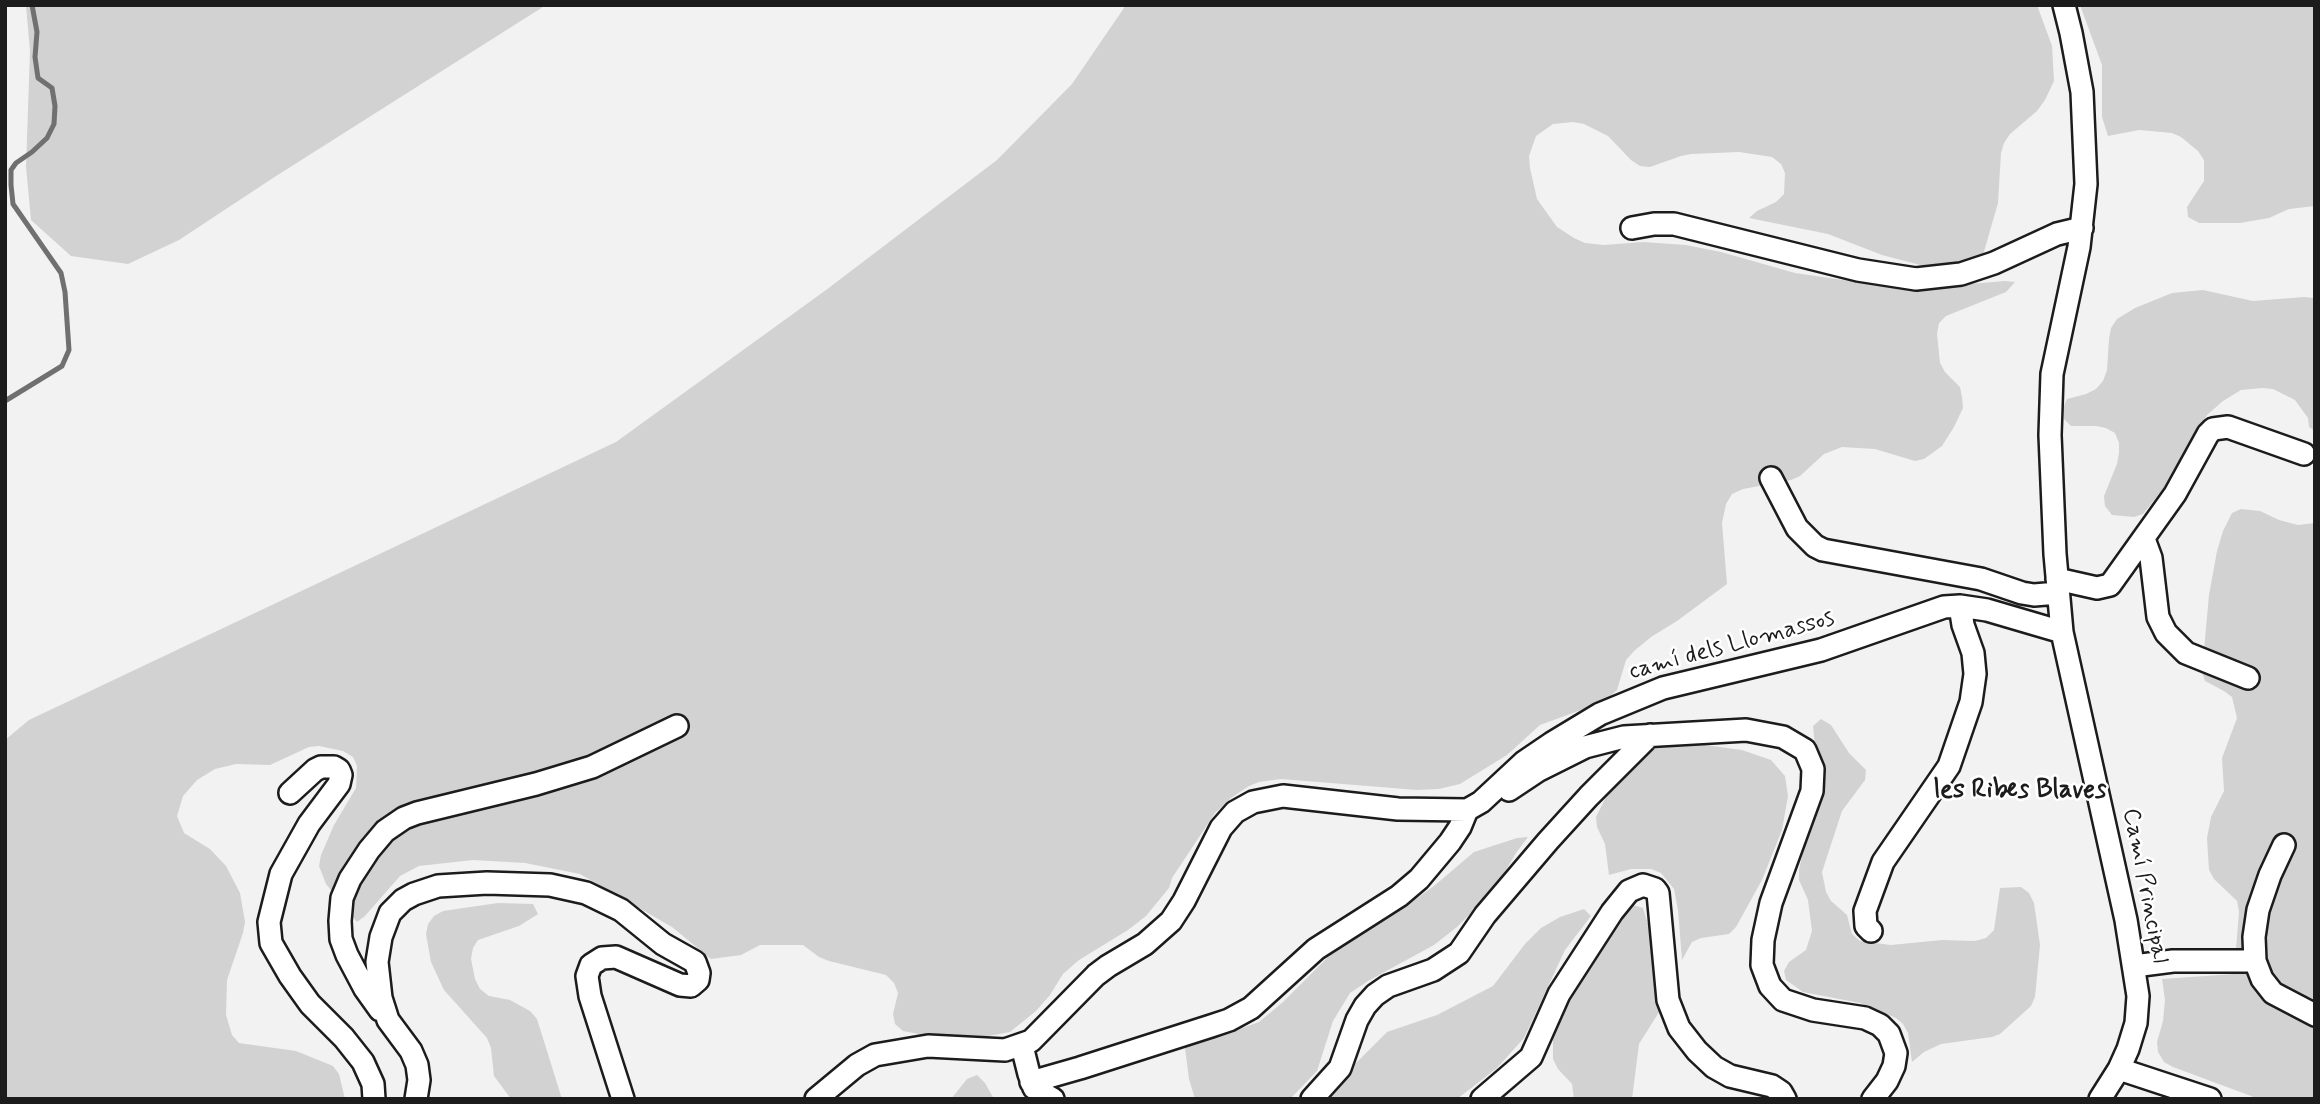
<!DOCTYPE html>
<html>
<head>
<meta charset="utf-8">
<style>
	body { margin:0 }
	#map { position:relative; width:2320px; height:1104px; overflow:hidden; background:#f2f2f2; font-family:Mynerve,sans-serif }
	canvas { display:block }
	.frame { position:absolute; inset:0; border:7px solid #1c1c1c; pointer-events:none }
</style>
</head>
<body>
<div id="map">
<canvas width="2320" height="1104"></canvas>
<div class="frame"></div>
</div>
<script>
const ctx = document.querySelector('canvas').getContext('2d');
ctx.lineJoin = 'round';
function paint(path, color) {
  ctx.fillStyle = color;
  ctx.fill(path, 'evenodd');
}
function toPath(rows) {
  const path = new Path2D();
  for (const r of rows) {
    path.moveTo(r[0], r[1]);
    for (let i = 2; i < r.length; i += 2) path.lineTo(r[i], r[i + 1]);
  }
  return path;
}
function trace(path, color, width, dash) {
  ctx.strokeStyle = color;
  ctx.lineWidth = width;
  ctx.lineCap = dash ? 'butt' : 'round';
  ctx.setLineDash(dash || []);
  ctx.stroke(path);
}
function drawText(font, color, halo, rows, align = 'center') {
  ctx.font = font + ' Mynerve,sans-serif';
  ctx.lineWidth = 5;
  ctx.setLineDash([]);
  ctx.textBaseline = 'middle';
  ctx.strokeStyle = halo;
  ctx.fillStyle = color;
  for (const [text, x, y, turn = 0] of rows) {
    ctx.save();
    ctx.translate(x, y);
    ctx.rotate((+turn || 0) * Math.PI / 180);
    ctx.textAlign = isNaN(turn) ? turn : align;
    if (halo) ctx.strokeText(text, 0, 0);
    ctx.fillText(text, 0, 0);
    ctx.restore();
  }
}
paint(toPath([
	[26,5,546,5,273,178,179,240,128,264,71,256,31,220,26,167,30,51],
	[1126,5,2037,5,2052,46,2054,81,2045,100,2037,111,2010,134,2004,143,2001,153,1998,203,1983,255,1960,264,1928,267,1882,255,1828,234,1749,218,1757,211,1776,202,1784,194,1785,173,1781,164,1772,157,1739,152,1691,154,1681,156,1650,167,1640,166,1631,160,1608,136,1584,124,1573,122,1553,124,1536,136,1529,156,1530,168,1537,199,1557,227,1574,238,1585,243,1604,245,1643,242,1686,245,1721,252,1795,273,1884,286,1922,288,2005,281,2015,282,2006,292,1946,316,1939,323,1937,334,1940,363,1945,372,1960,387,1962,397,1963,408,1954,427,1942,446,1924,459,1915,461,1875,449,1842,447,1824,454,1800,476,1791,480,1743,489,1732,494,1726,504,1722,523,1727,584,1677,621,1651,637,1634,651,1626,660,1617,690,1609,697,1589,707,1540,725,1507,755,1460,784,1439,789,1417,790,1281,779,1259,782,1249,786,1231,798,1215,813,1172,878,1169,888,1146,916,1128,930,1079,960,1063,974,1050,995,1036,1011,1010,1032,988,1036,934,1037,903,1031,895,1024,893,1014,898,993,894,983,886,975,829,961,819,957,803,945,760,945,741,955,711,959,672,927,580,874,525,863,473,860,419,866,400,876,365,916,357,922,326,884,319,866,321,855,334,825,356,788,357,766,353,757,343,751,319,746,309,747,270,765,236,764,215,769,197,780,183,796,177,816,184,833,210,849,226,866,240,893,245,922,243,933,227,980,226,1015,232,1035,239,1043,296,1051,333,1066,339,1074,345,1099,5,1099,5,740,29,720,616,442,826,290,997,160,1072,84],
	[2080,5,2315,5,2315,206,2289,209,2269,218,2240,223,2199,223,2188,217,2187,207,2204,181,2204,160,2198,151,2181,137,2172,133,2139,130,2108,136,2102,117,2102,65],
	[2203,290,2253,301,2304,297,2315,298,2315,431,2309,427,2308,418,2295,400,2273,389,2262,388,2241,390,2223,401,2207,415,2163,489,2143,514,2134,517,2112,515,2105,506,2104,496,2117,464,2119,453,2119,443,2115,433,2106,428,2096,426,2071,426,2064,419,2063,408,2067,399,2086,394,2096,389,2103,381,2107,370,2109,339,2111,328,2117,319,2135,308,2172,293],
	[2241,509,2260,511,2279,520,2298,525,2315,523,2315,1095,2311,1099,2259,1099,2173,1067,2164,1062,2158,1052,2157,1042,2163,1021,2165,1000,2162,979,2234,974,2239,912,2237,901,2214,879,2209,870,2207,838,2211,817,2224,791,2222,758,2237,718,2232,697,2224,691,2205,681,2202,672,2209,595,2217,551,2223,531,2232,513],
	[1821,719,1831,725,1849,753,1866,770,1865,780,1842,811,1822,872,1826,892,1831,901,1847,915,1852,934,1860,941,1891,945,1942,940,1975,941,1986,938,1994,930,2000,888,2021,887,2029,893,2034,903,2040,945,2035,997,2031,1006,2000,1034,1992,1037,1941,1044,1924,1052,1912,1062,1908,1033,1903,1024,1896,1018,1860,1003,1803,992,1786,980,1784,971,1789,962,1806,950,1812,931,1808,900,1799,880,1799,870,1813,808,1816,756,1813,726],
	[1690,743,1742,750,1771,760,1785,776,1788,796,1782,830,1762,880,1736,927,1729,934,1701,938,1692,942,1682,960,1678,910,1674,889,1661,873,1651,869,1631,869,1609,875,1605,844,1597,827,1596,817,1611,787,1652,745],
	[1528,837,1516,853,1495,889,1457,927,1434,945,1368,981,1350,993,1333,1021,1317,1071,1290,1099,1195,1099,1189,1079,1185,1048,1208,1036,1237,1030,1259,1022,1283,1002,1331,954,1367,929,1395,914,1434,886,1474,852,1517,838],
	[498,903,533,904,538,914,519,926,478,940,473,948,471,959,475,979,480,989,489,996,510,1000,530,1011,537,1019,562,1099,511,1099,494,1076,491,1048,487,1038,444,990,431,962,426,934,428,924,434,916,443,911],
	[1633,905,1643,908,1652,937,1661,1009,1639,1044,1632,1099,1574,1099,1572,1084,1558,1069,1553,1059,1553,1037,1569,996,1625,911],
	[1584,909,1591,916,1565,950,1524,1038,1497,1068,1457,1099,1320,1099,1387,1032,1437,1015,1493,986,1525,944,1541,928,1560,917],
	[977,1075,985,1083,994,1099,951,1099,967,1079]
]), '#d2d2d2');
trace(toPath([
	[5,401,62,366,69,350,65,292,61,273,13,204,11,185,11,170,16,163,32,152,47,138,54,124,55,106,52,88,38,78,35,57,37,32,32,5]
]), '#707070', 5);
const street = toPath([
	[2064,5,2071,33,2082,92,2086,184,2079,247,2052,374,2050,435,2055,554,2062,632,2126,920,2138,996,2136,1023,2128,1049,2119,1069,2100,1099],
	[1632,228,1654,224,1674,224,1858,270,1916,279,1961,274,1994,263,2057,234,2082,228],
	[1771,478,1797,528,1815,546,1823,550,1981,579,2022,593,2034,595,2058,593],
	[2144,539,2151,558,2158,617,2166,633,2186,653,2248,678],
	[2057,579,2097,588,2110,585,2175,494,2208,434,2213,429,2228,427,2304,454],
	[1509,790,1539,770,1585,747,1624,737,1746,730,1783,737,1805,750,1813,769,1812,791,1771,903,1763,940,1762,965,1770,986,1783,1000,1813,1010,1865,1018,1880,1025,1889,1034,1896,1053,1894,1066,1887,1081,1873,1099],
	[290,793,315,770,321,767,334,767,339,770,341,775,339,784,309,824,281,874,269,922,271,943,290,976,310,1004,344,1038,363,1062,373,1084,374,1099],
	[2284,845,2270,875,2258,910,2254,937,2255,961,2262,979,2273,993,2315,1015],
	[1871,931,1866,926,1865,911,1883,862,1949,766,1971,702,1975,674,1973,653,1963,625,1960,606],
	[2134,966,2173,961,2255,961],
	[380,1010,365,989,347,955,341,939,340,921,342,898,350,879,369,850,385,831,404,818,417,813,536,784,592,767,677,726],
	[1022,1046,1029,1074,1034,1088,1053,1099],
	[2119,1069,2210,1099],
	[1031,1082,1080,1068,1211,1026,1229,1020,1251,1008,1316,949,1399,896,1419,879,1450,842,1460,827,1467,810],
	[416,1099,419,1080,417,1065,411,1051,388,1020,381,998,377,962,381,937,390,913,403,900,414,894,438,886,487,883,550,885,586,893,621,910,663,944,695,962,699,973,698,980,691,986,680,985,616,957,602,958,591,965,587,976,590,996,623,1099],
	[816,1099,857,1065,875,1055,928,1046,1005,1050,1031,1041,1096,975,1108,966,1145,944,1171,921,1184,901,1221,828,1235,812,1253,802,1283,796,1398,809,1467,810,1481,802,1524,762,1552,743,1600,714,1663,688,1821,650,1944,607,1960,606,1987,610,2062,632],
	[1312,1099,1340,1068,1357,1020,1365,1006,1375,995,1388,986,1433,970,1459,953,1485,915,1548,841,1589,796,1650,735],
	[1482,1099,1531,1057,1559,994,1612,912,1629,891,1643,885,1655,889,1658,893,1668,1000,1679,1028,1697,1051,1714,1067,1730,1076,1772,1086,1781,1092,1785,1099]
]);
trace(street, '#1c1c1c', 26);
trace(street, '#fff', 21);
drawText('24px', '#1c1c1c', '#fff', [
	["camí dels Llomassos",1732,646,-15],
	["Camí Principal",2144,886,79]
]);
drawText('bold 26px', '#1c1c1c', '#fff', [
	["les Ribes Blaves",2020,792]
]);
</script>
</body>
</html>
